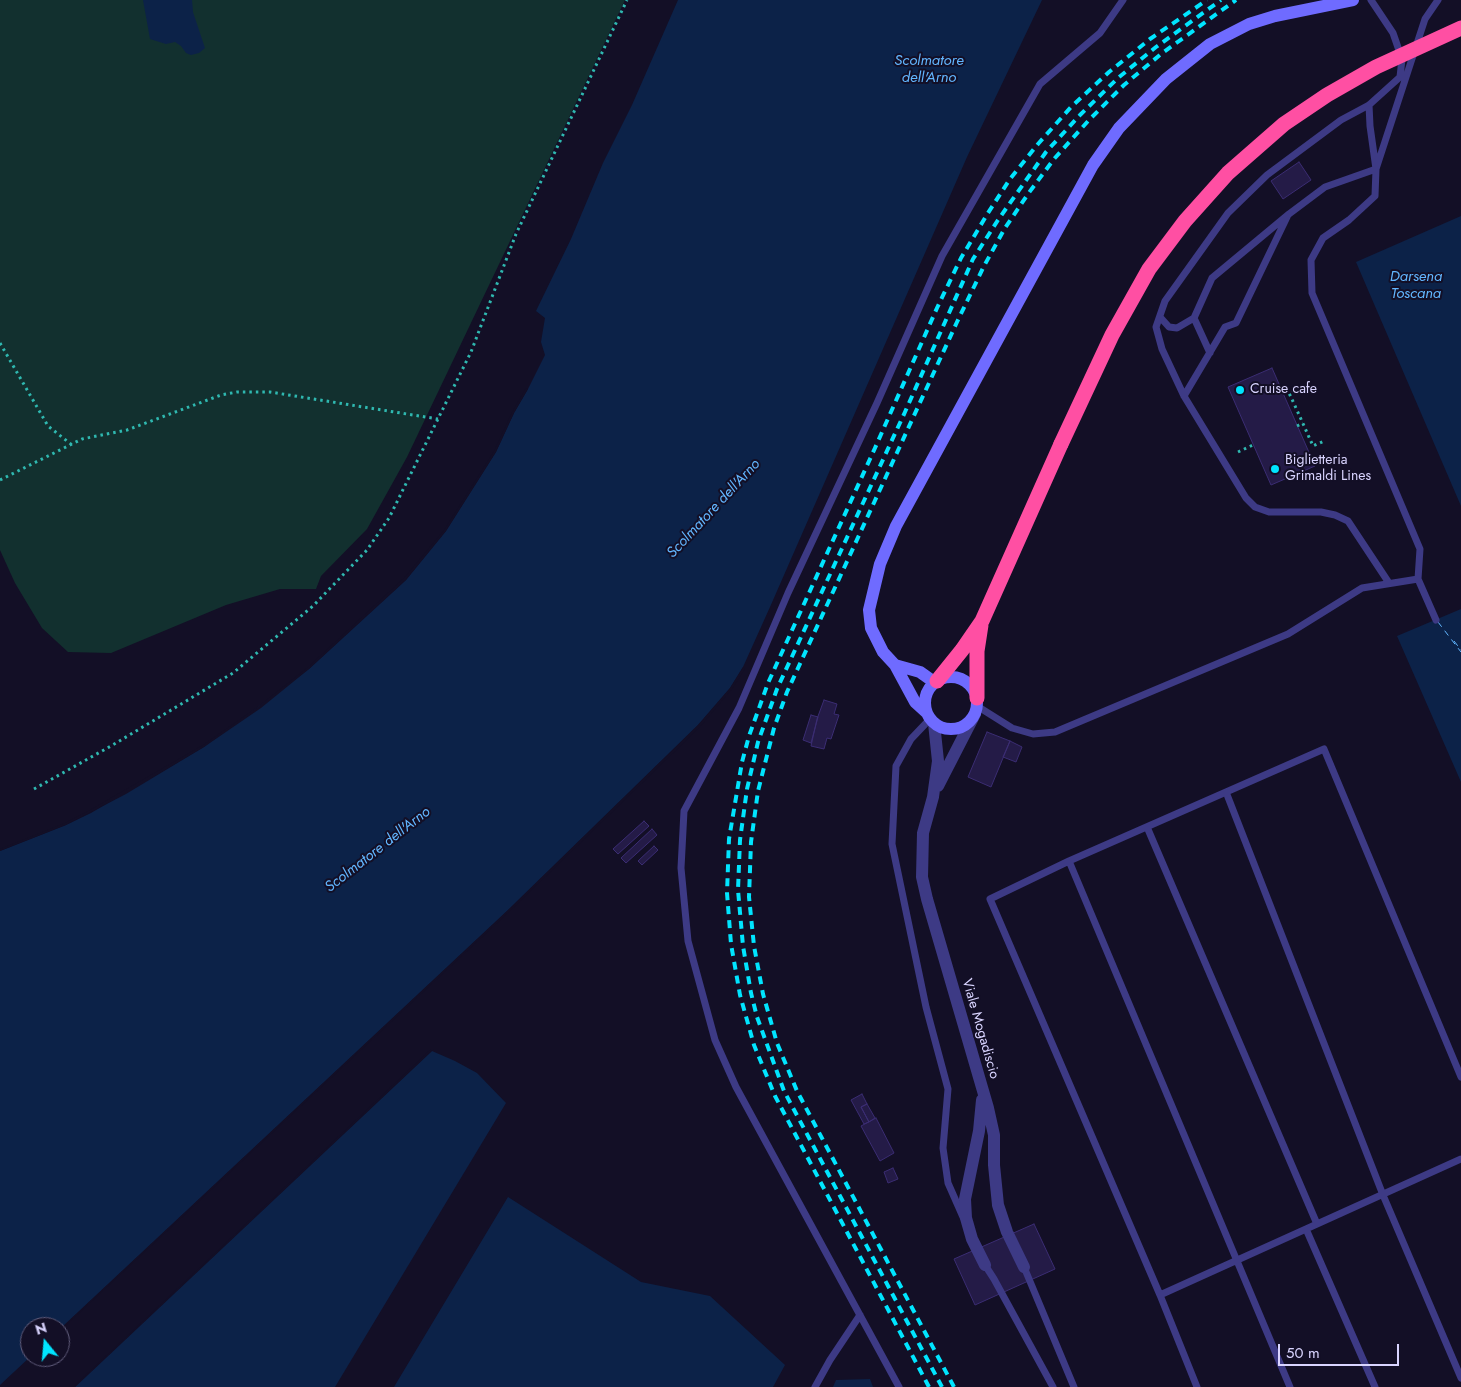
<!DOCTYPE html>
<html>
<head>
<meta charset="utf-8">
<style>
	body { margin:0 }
	#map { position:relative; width:1461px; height:1387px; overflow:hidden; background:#130f26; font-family:Jost,sans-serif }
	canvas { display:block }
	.north { position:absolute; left:20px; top:1317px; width:50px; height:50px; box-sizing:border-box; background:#130f26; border:1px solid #625e7d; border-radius:50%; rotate:343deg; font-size:14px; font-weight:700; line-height:20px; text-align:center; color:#d9d4ff }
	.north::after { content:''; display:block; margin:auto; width:18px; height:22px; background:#00e5ff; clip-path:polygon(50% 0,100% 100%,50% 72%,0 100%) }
	.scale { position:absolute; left:1278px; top:1344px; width:121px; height:22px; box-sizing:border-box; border:2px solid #d9d4ff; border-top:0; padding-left:6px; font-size:15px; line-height:18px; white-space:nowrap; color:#d9d4ff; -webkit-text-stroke:4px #130f26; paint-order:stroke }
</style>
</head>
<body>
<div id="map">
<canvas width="1461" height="1387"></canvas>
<div class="north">N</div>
<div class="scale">50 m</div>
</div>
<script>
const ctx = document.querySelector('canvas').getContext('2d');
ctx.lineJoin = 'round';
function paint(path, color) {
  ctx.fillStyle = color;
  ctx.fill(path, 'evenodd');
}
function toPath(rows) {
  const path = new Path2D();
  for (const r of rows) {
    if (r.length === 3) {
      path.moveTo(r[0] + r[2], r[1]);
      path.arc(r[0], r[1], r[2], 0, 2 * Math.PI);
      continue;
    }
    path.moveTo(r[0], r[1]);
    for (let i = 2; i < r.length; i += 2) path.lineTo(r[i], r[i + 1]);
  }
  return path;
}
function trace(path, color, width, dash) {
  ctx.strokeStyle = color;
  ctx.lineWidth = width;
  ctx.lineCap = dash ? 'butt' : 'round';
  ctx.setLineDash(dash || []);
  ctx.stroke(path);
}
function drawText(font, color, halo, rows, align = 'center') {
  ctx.font = font + ' Jost,sans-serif';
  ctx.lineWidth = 4;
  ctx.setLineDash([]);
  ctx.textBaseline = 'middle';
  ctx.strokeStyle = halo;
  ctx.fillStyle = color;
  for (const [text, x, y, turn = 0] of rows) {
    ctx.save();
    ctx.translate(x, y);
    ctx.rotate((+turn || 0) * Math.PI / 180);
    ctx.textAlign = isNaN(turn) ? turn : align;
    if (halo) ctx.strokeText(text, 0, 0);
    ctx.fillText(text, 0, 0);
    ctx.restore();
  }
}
paint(toPath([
	[0,0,625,0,407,457,367,529,321,576,316,589,280,589,226,605,111,653,68,652,42,628,15,583,0,550]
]), '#12302f');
paint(toPath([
	[143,0,192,0,193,12,205,48,199,53,191,55,186,53,181,46,175,42,166,44,150,39],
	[678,0,1042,0,967,157,770,607,743,667,730,688,698,725,507,911,60,1329,60,1327,30,1327,30,1357,0,1385,0,851,66,825,91,813,204,747,309,669,406,580,446,531,496,452,514,413,528,389,545,355,541,342,545,318,536,311,571,239,603,163,632,105],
	[1461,216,1461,506,1356,262],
	[1461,609,1461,782,1397,636],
	[432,1051,455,1061,477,1073,506,1103,335,1387,75,1387],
	[508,1197,641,1282,710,1296,785,1365,773,1387,394,1387],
	[870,1379,873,1387,833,1387,836,1380]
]), '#0c2248');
paint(toPath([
	[526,388,528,389,514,413,496,452,446,531,406,580,309,669,261,708,204,747,126,794,66,825,0,851,0,849,65,823,90,810,203,745,259,706,308,667,404,578,444,530,494,451,512,412],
	[743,667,745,669,732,689,700,727,509,912,60,1331,60,1329,507,911,698,725,730,688],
	[431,1049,434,1049,75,1387,73,1387]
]), '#130f26');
trace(toPath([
	[1438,622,1461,652],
	[1454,641,1461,650]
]), '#62b6ff', 1, [6, 5]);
const building = toPath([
	[1299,162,1311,180,1283,199,1271,181,1299,162],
	[1272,368,1315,466,1271,485,1228,387,1272,368],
	[824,700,837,704,834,714,839,715,831,739,827,738,824,749,811,746,817,719,824,700],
	[811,715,818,717,811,743,803,740,811,715],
	[987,732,1010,741,991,787,968,777,987,732],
	[1010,741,1022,747,1016,762,1003,757,1010,741],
	[644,821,649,826,618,854,613,849,644,821],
	[652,829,657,835,626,863,621,858,652,829],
	[654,846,658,850,642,865,638,861,654,846],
	[862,1094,867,1104,861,1107,869,1122,864,1124,851,1100,862,1094],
	[867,1104,875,1118,869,1122,861,1107,867,1104],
	[876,1118,894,1153,880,1161,861,1126,876,1118],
	[893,1168,898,1179,888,1183,884,1172,893,1168],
	[1034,1224,1055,1269,975,1305,954,1259,1034,1224]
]);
paint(building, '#241b47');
trace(building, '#3b2d73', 1);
trace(toPath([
	[0,343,48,426,72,445],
	[1300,388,1289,393,1296,408,1313,446,1324,441],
	[1297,426,1303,423],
	[1238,452,1253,445],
	[0,480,82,439,127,430,221,395,237,392,270,392,438,419],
	[34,789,111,746,233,673,313,606,367,550,389,518,471,352,516,234,627,0]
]), '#2fb8b0', 3, [2.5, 4]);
trace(toPath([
	[1371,0,1393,33,1402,59,1400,77,1369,105,1341,120,1267,175,1228,213,1165,301,1156,327,1162,349,1184,396,1246,498,1255,507,1269,512,1321,512,1335,515,1348,521,1389,583],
	[1160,317,1169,327,1177,328,1194,318],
	[1210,353,1194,318,1212,278,1289,214,1325,187,1376,169,1370,126,1369,105],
	[1184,396,1225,327,1236,323,1287,217],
	[1418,579,1420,549,1312,293,1311,260,1323,238,1349,220,1375,196,1376,169,1425,19,1438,0],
	[977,706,1012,728,1033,734,1055,732,1288,634,1362,588,1418,579,1436,620],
	[930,719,911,739,896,766,892,844,926,1007,948,1089,943,1148,948,1183,963,1217],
	[1226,792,1383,1195,1461,1378],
	[1147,827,1317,1224],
	[1069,861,1290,1387],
	[1306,1229,1375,1387],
	[985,1265,994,1279,1053,1387],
	[1024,1267,1074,1387],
	[1160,1295,1461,1159],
	[815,1387,830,1360,860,1315],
	[899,1387,736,1087,715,1040,688,941,681,868,684,811,739,708,788,593,877,403,942,256,1040,84,1100,33,1123,0],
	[1197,1387,1160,1295,990,899,1069,861,1324,749,1461,1077]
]), '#3d3a85', 7);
trace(toPath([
	[934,723,938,761,933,797,923,833,922,877,927,899,988,1108,994,1135,994,1165,998,1205,1007,1232,1024,1267],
	[938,786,975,714],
	[982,1100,979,1131,965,1199,966,1218,972,1239,985,1265]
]), '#3d3a85', 12);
trace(toPath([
	[895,665,920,672,934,682],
	[951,703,26],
	[926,712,915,702,895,665,883,652,871,628,869,610,880,564,896,526,1093,165,1119,128,1166,79,1210,44,1249,24,1275,16,1353,0]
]), '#6f6bff', 12);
trace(toPath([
	[937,681,962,650,982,621,1061,444],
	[977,698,977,651,981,625]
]), '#ff4fa3', 15);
trace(toPath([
	[929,1387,775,1096,754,1045,740,995,731,944,727,893,729,839,742,762,749,736,768,683,875,448,937,308,961,258,988,213,1010,179,1038,144,1071,107,1109,72,1150,39,1207,0],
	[942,1387,784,1091,757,1017,751,993,743,946,738,890,740,840,747,789,758,742,777,689,905,412,973,259,998,220,1046,152,1080,115,1118,78,1156,47,1221,0],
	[954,1387,797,1091,777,1043,763,994,754,946,749,897,751,842,758,791,774,728,787,692,957,322,984,266,1005,228,1028,194,1054,159,1089,120,1124,85,1161,54,1236,0]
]), '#00e5ff', 4, [8, 6]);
trace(toPath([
	[1061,444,1112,335,1149,269,1185,221,1228,173,1284,124,1327,95,1376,67,1461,28]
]), '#ff4fa3', 15);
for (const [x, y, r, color] of [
	[1240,390,5,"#00e5ff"],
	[1275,469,5,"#00e5ff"]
]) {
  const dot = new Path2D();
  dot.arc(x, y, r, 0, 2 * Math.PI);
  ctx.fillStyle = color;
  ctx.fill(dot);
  trace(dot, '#130f26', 2);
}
drawText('14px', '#d9d4ff', '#130f26', [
	["Cruise cafe",1250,390],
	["Biglietteria",1285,461],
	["Grimaldi Lines",1285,477]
], 'left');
drawText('14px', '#d9d4ff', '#130f26', [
	["Viale Mogadiscio",980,1029,74]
]);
drawText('italic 15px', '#62b6ff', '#130f26', [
	["Scolmatore",929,61],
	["dell'Arno",929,78],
	["Darsena",1416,277],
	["Toscana",1416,294],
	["Scolmatore dell'Arno",714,509,-47],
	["Scolmatore dell'Arno",378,850,-38]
]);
</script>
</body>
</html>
